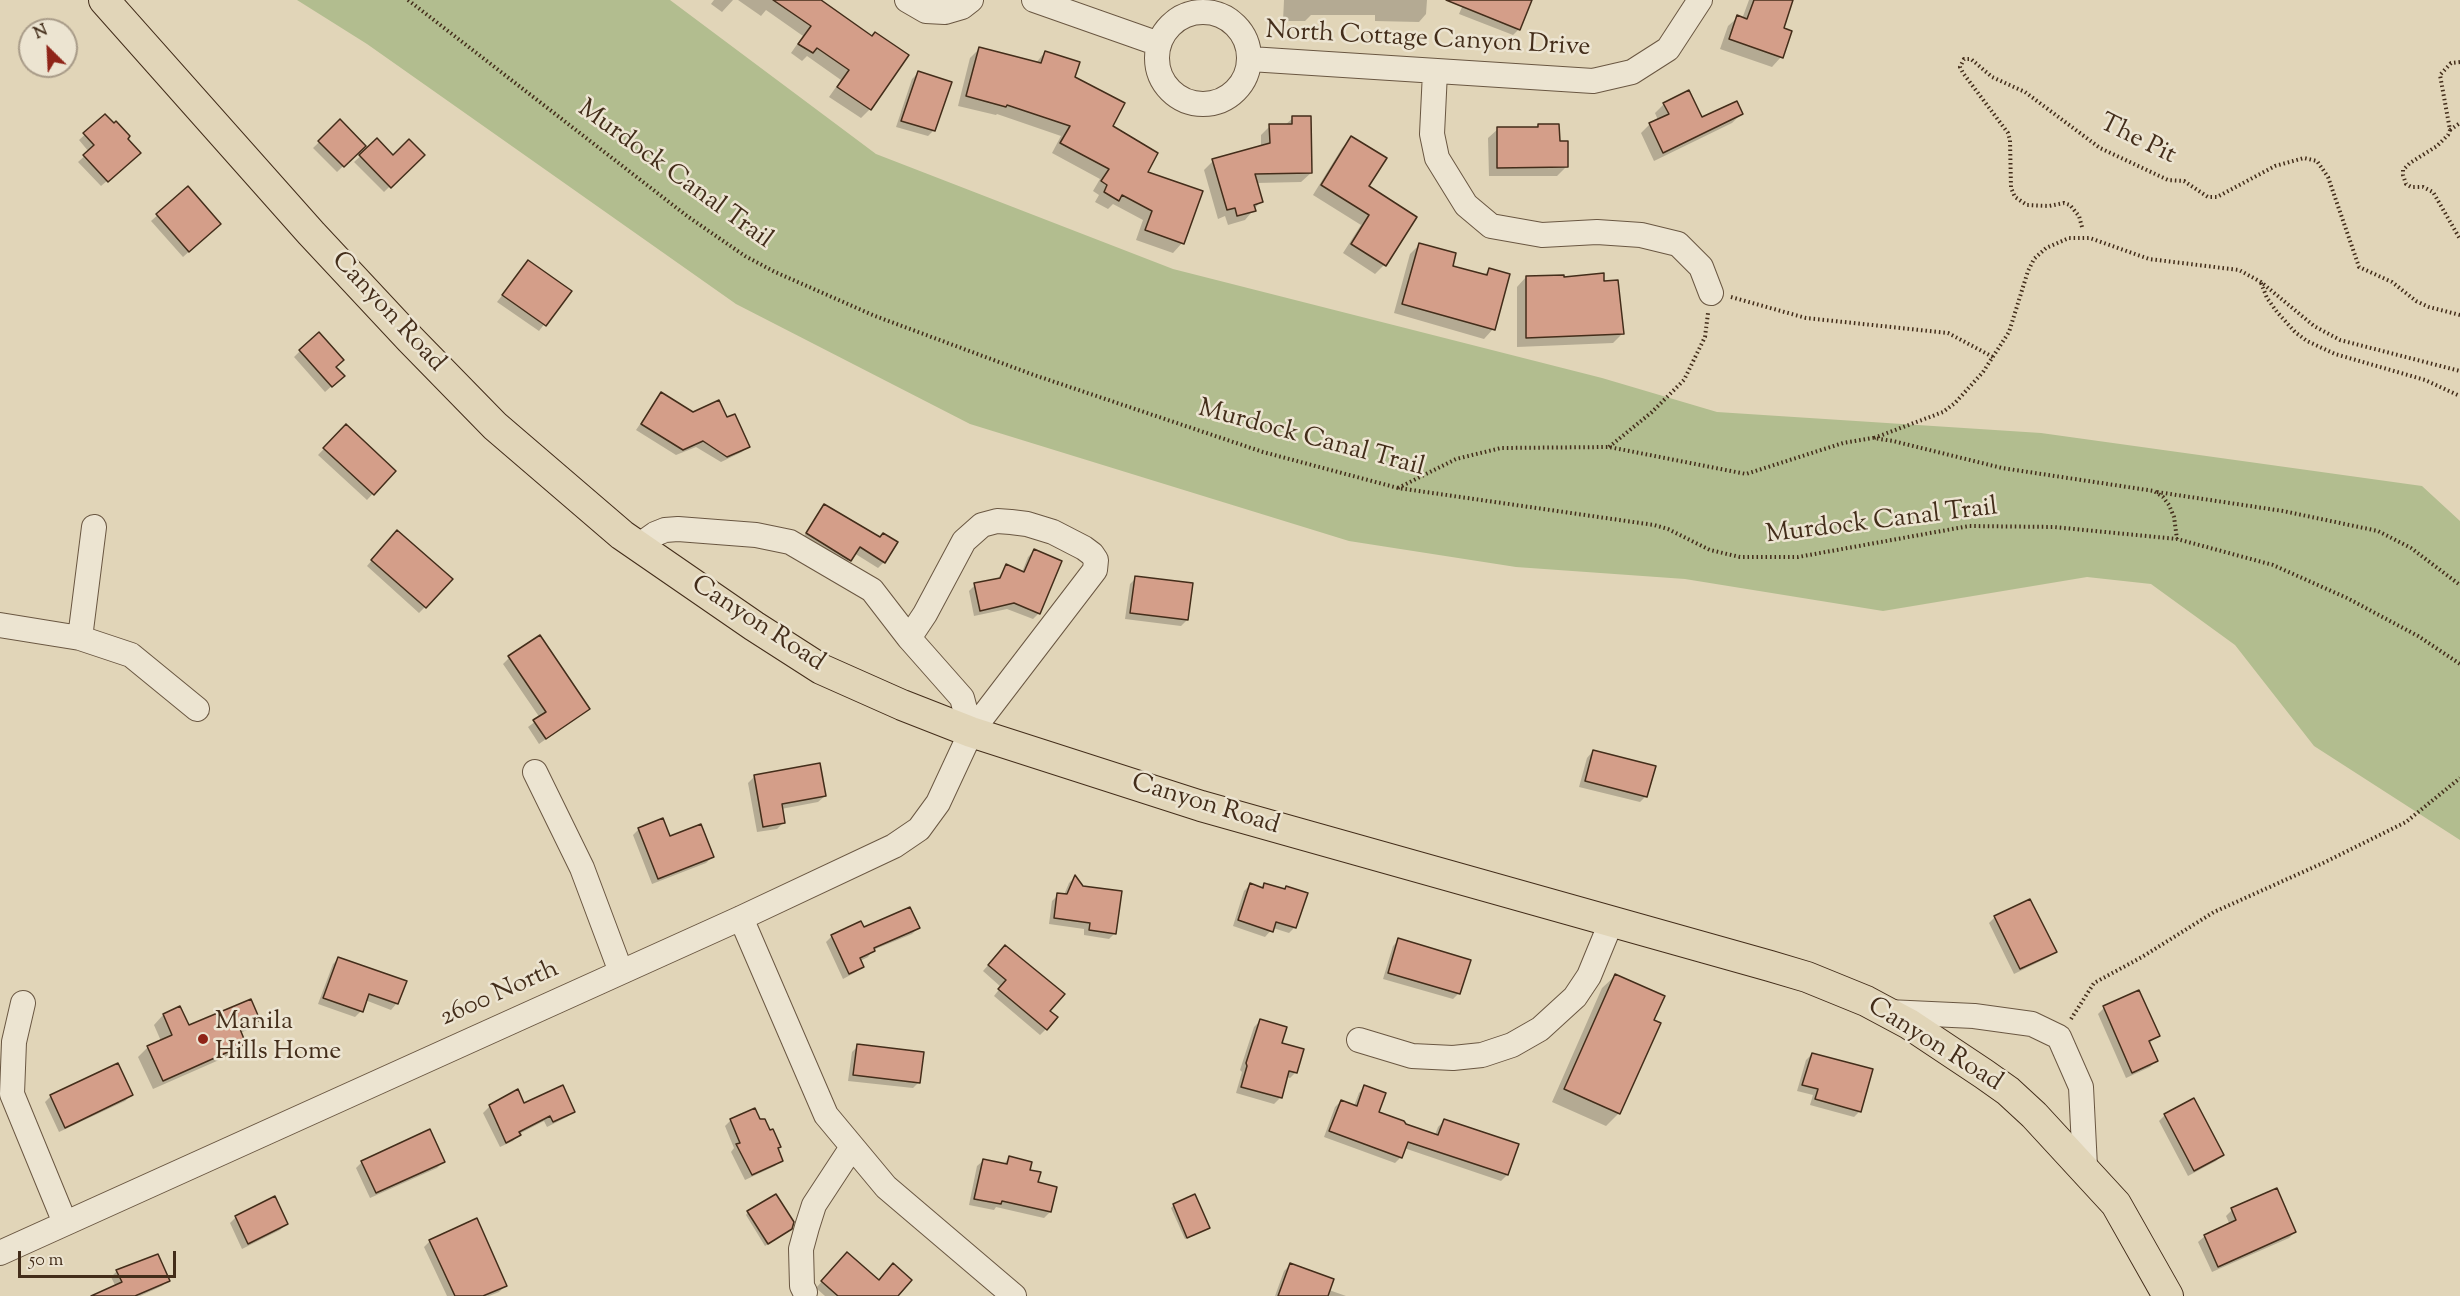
<!DOCTYPE html>
<html>
<head>
<meta charset="utf-8">
<style>
	body { margin:0 }
	#map { position:relative; width:2460px; height:1296px; overflow:hidden; background:#e1d5b8; font-family:"Sorts Mill Goudy",serif }
	canvas { display:block }
	.north { position:absolute; left:18px; top:18px; width:60px; height:60px; box-sizing:border-box; background:#ece4d1; border:2px solid #a89b88; border-radius:50%; rotate:336deg; font-size:16px; font-weight:700; line-height:24px; text-align:center; color:#432d1a }
	.north::after { content:''; display:block; margin:auto; width:21px; height:27px; background:#8f2418; clip-path:polygon(50% 0,100% 100%,50% 72%,0 100%) }
	.scale { position:absolute; left:18px; top:1251px; width:158px; height:27px; box-sizing:border-box; border:3px solid #432d1a; border-top:0; padding-left:8px; font-size:18px; line-height:21px; white-space:nowrap; color:#432d1a; -webkit-text-stroke:4px #ece4d1; paint-order:stroke }
</style>
</head>
<body>
<div id="map">
<canvas width="2460" height="1296"></canvas>
<div class="north">N</div>
<div class="scale">50 m</div>
</div>
<script>
const ctx = document.querySelector('canvas').getContext('2d');
ctx.lineJoin = 'round';
function paint(path, color) {
  ctx.fillStyle = color;
  ctx.fill(path, 'evenodd');
}
function toPath(rows) {
  const path = new Path2D();
  for (const r of rows) {
    if (r.length === 3) {
      path.moveTo(r[0] + r[2], r[1]);
      path.arc(r[0], r[1], r[2], 0, 2 * Math.PI);
      continue;
    }
    path.moveTo(r[0], r[1]);
    for (let i = 2; i < r.length; i += 2) path.lineTo(r[i], r[i + 1]);
  }
  return path;
}
function trace(path, color, width, dash) {
  ctx.strokeStyle = color;
  ctx.lineWidth = width;
  ctx.lineCap = dash ? 'butt' : 'round';
  ctx.setLineDash(dash || []);
  ctx.stroke(path);
}
function drawText(font, color, halo, rows, align = 'center') {
  ctx.font = font + ' "Sorts Mill Goudy",serif';
  ctx.lineWidth = 5;
  ctx.setLineDash([]);
  ctx.textBaseline = 'middle';
  ctx.strokeStyle = halo;
  ctx.fillStyle = color;
  for (const [text, x, y, turn = 0] of rows) {
    ctx.save();
    ctx.translate(x, y);
    ctx.rotate((+turn || 0) * Math.PI / 180);
    ctx.textAlign = isNaN(turn) ? turn : align;
    if (halo) ctx.strokeText(text, 0, 0);
    ctx.fillText(text, 0, 0);
    ctx.restore();
  }
}
paint(toPath([
	[297,0,670,0,876,154,1173,269,1602,378,1717,412,2041,433,2422,486,2460,521,2460,840,2314,746,2235,645,2151,584,2087,577,1883,611,1685,579,1516,567,1349,541,970,424,736,304,367,44]
]), '#b2bd8f');
paint(toPath([
	[714,0,733,0,722,12,711,4],
	[738,0,819,0,870,109,861,118,829,97,841,80,807,56,802,61,791,53,803,36,766,10,761,16],
	[1284,0,1427,0,1426,14,1419,22,1375,21,1375,15,1311,15,1305,21,1283,21],
	[1465,0,1529,0,1519,29,1513,35,1459,14],
	[1749,0,1792,0,1782,28,1790,31,1781,57,1772,67,1720,49,1728,26,1738,17,1742,19],
	[980,48,1036,63,1045,52,1073,78,1146,172,1182,243,1173,253,1136,240,1143,220,1113,204,1108,209,1095,202,1099,195,1093,191,1100,179,1052,153,1061,136,997,114,996,115,958,106,970,58],
	[918,73,934,130,928,136,896,127,912,79],
	[1664,104,1701,118,1741,114,1732,123,1654,161,1641,133,1650,124,1658,120,1655,113],
	[105,116,126,139,133,159,101,186,78,162,89,152,79,140],
	[1293,118,1311,173,1301,182,1256,183,1261,201,1245,220,1228,225,1225,216,1218,219,1204,170,1213,161,1261,147,1261,135,1270,126,1285,125],
	[340,122,364,146,337,172,313,148],
	[1538,125,1558,143,1567,166,1557,176,1489,176,1488,138,1498,129,1535,128],
	[1352,138,1367,186,1384,265,1375,274,1343,253,1361,225,1313,195,1342,148],
	[377,141,393,157,422,155,384,192,354,162],
	[188,188,213,230,183,257,151,221],
	[1419,245,1451,267,1483,276,1489,270,1493,329,1484,339,1394,313,1410,254],
	[528,262,570,291,539,331,497,302],
	[1526,277,1603,282,1622,334,1613,343,1517,347,1517,287],
	[300,351,335,367,343,376,325,392,294,357],
	[661,394,693,413,726,419,748,446,742,452,721,462,696,447,676,455,636,430],
	[346,426,394,471,367,500,318,455],
	[825,506,879,539,884,562,878,568,854,553,844,566,801,540],
	[391,538,425,607,419,613,367,566],
	[1034,551,1039,613,1033,619,1007,609,974,616,969,591,975,585,997,580,1006,566,1022,572,1028,557],
	[1136,578,1187,620,1181,626,1125,619,1130,584],
	[509,658,588,709,539,744,528,727,540,718,503,664],
	[1593,751,1646,796,1640,802,1579,787,1587,758],
	[754,777,825,796,818,802,781,809,783,823,777,829,757,832,748,783],
	[639,829,669,838,712,857,706,863,652,884,633,835],
	[1075,877,1115,933,1109,939,1084,935,1084,929,1049,924,1052,901,1058,895,1064,895,1069,883],
	[1265,884,1283,890,1286,888,1295,927,1289,933,1273,928,1265,937,1233,926,1244,891,1250,885,1260,889],
	[1995,917,2055,951,2049,957,2014,974,1989,923],
	[918,928,912,934,873,950,868,957,860,961,862,966,856,972,843,979,826,942,832,936,864,929],
	[1399,940,1459,993,1453,999,1383,979,1393,946],
	[999,953,1046,1029,1040,1035,994,996,1001,987,983,971],
	[339,958,397,1003,391,1010,365,1000,361,1011,355,1017,318,1004,333,964],
	[1615,976,1619,1113,1606,1126,1552,1102,1602,988],
	[179,1008,188,1027,259,1020,249,1029,240,1033,245,1043,235,1053,153,1089,138,1057,148,1047,161,1041,154,1025,163,1015],
	[2104,1008,2158,1036,2148,1044,2156,1061,2150,1067,2126,1078,2098,1014],
	[1260,1021,1280,1044,1296,1072,1290,1078,1286,1077,1280,1098,1274,1104,1236,1093,1242,1072,1240,1070,1254,1027],
	[858,1046,919,1082,913,1088,848,1081,852,1052],
	[1812,1054,1860,1111,1854,1117,1810,1105,1813,1095,1797,1091,1806,1060],
	[1365,1087,1377,1113,1435,1135,1438,1127,1444,1121,1507,1175,1501,1181,1404,1148,1401,1157,1395,1163,1324,1137,1335,1107,1341,1101,1354,1106,1359,1093],
	[517,1091,524,1105,574,1111,567,1117,547,1127,544,1121,519,1134,513,1141,500,1147,483,1113,490,1106],
	[131,1095,125,1101,59,1132,45,1102,51,1096],
	[2165,1115,2222,1155,2216,1161,2188,1176,2159,1121],
	[731,1120,776,1149,781,1160,775,1166,745,1180,731,1152,734,1148,725,1126],
	[1009,1158,1028,1171,1036,1184,1050,1212,1044,1218,996,1207,994,1210,969,1205,977,1166,984,1160,1003,1165],
	[362,1162,443,1162,437,1168,370,1198,356,1168],
	[1174,1205,1208,1228,1185,1239,1171,1208],
	[2232,1210,2295,1232,2289,1238,2212,1272,2198,1242,2205,1236,2230,1225,2226,1216],
	[748,1212,787,1232,765,1246,746,1215],
	[236,1217,286,1224,280,1230,242,1249,230,1223],
	[430,1241,505,1286,499,1292,489,1296,447,1296,424,1247],
	[841,1260,896,1296,825,1296,816,1288],
	[1290,1265,1329,1290,1346,1296,1275,1296,1284,1271],
	[117,1271,168,1280,162,1286,140,1296,100,1296,116,1287,111,1277]
]), '#0003');
const building = toPath([
	[773,0,821,0,872,36,875,32,909,55,871,110,837,87,849,70,817,48,813,53,798,44,811,26,773,0],
	[1446,0,1532,0,1520,30,1446,0],
	[1754,0,1793,0,1784,28,1792,31,1783,58,1729,39,1737,15,1747,19,1754,0],
	[979,47,1041,63,1045,51,1080,62,1075,77,1125,103,1113,126,1158,153,1148,172,1203,191,1184,244,1145,230,1152,211,1122,195,1119,201,1104,192,1107,185,1101,181,1109,169,1060,143,1070,126,1007,105,1006,107,966,96,979,47],
	[918,71,952,82,935,131,901,121,918,71],
	[1689,90,1702,117,1737,101,1743,114,1663,153,1649,123,1669,114,1663,103,1689,90],
	[105,114,114,123,116,121,130,136,128,139,141,153,108,182,83,155,94,145,83,133,105,114],
	[1292,116,1311,116,1312,173,1255,174,1263,202,1254,205,1256,211,1237,216,1235,208,1227,210,1212,159,1270,143,1269,124,1292,124,1292,116],
	[340,119,366,146,344,167,318,141,340,119],
	[1538,124,1559,124,1560,141,1568,141,1568,167,1497,168,1497,127,1538,127,1538,124],
	[1351,136,1387,158,1369,186,1417,217,1386,266,1351,244,1369,215,1321,185,1351,136],
	[377,138,393,155,409,139,425,155,391,188,359,155,377,138],
	[188,186,221,224,189,252,156,214,188,186],
	[1419,243,1456,253,1453,266,1487,275,1489,268,1510,274,1495,330,1402,304,1419,243],
	[528,260,572,291,546,326,502,295,528,260],
	[1604,273,1604,281,1618,280,1624,334,1526,338,1526,276,1564,275,1564,277,1604,273],
	[319,332,344,360,336,367,345,376,332,387,299,350,319,332],
	[661,392,693,412,719,400,727,417,735,414,750,447,727,457,703,441,683,450,641,424,661,392],
	[346,424,396,471,374,495,323,448,346,424],
	[824,504,880,537,883,533,898,542,885,563,860,547,851,561,806,533,824,504],
	[397,530,453,579,426,608,371,560,397,530],
	[1034,549,1062,561,1040,614,1014,603,980,611,974,583,1000,578,1006,564,1024,572,1034,549],
	[1135,576,1193,583,1188,620,1130,613,1135,576],
	[540,635,590,709,546,739,533,720,546,712,508,656,540,635],
	[1593,750,1656,766,1647,797,1585,781,1593,750],
	[820,763,826,796,782,804,785,823,763,827,754,775,820,763],
	[663,818,670,836,701,824,714,857,658,879,638,828,663,818],
	[1075,875,1083,886,1122,891,1116,934,1089,930,1090,923,1054,918,1057,893,1067,894,1075,875],
	[1250,883,1263,888,1264,883,1285,889,1286,886,1308,893,1296,928,1276,922,1273,932,1238,920,1250,883],
	[2030,899,2057,952,2020,969,1994,916,2030,899],
	[910,907,920,928,874,948,875,951,860,958,864,967,849,974,831,935,861,921,864,927,910,907],
	[1398,938,1471,960,1460,994,1388,973,1398,938],
	[1005,945,1065,994,1050,1011,1058,1017,1047,1030,998,989,1006,980,988,965,1005,945],
	[338,957,407,981,398,1004,369,994,363,1012,323,998,338,957],
	[1615,974,1665,996,1654,1020,1661,1023,1620,1114,1564,1089,1615,974],
	[2139,990,2160,1036,2149,1041,2158,1061,2132,1073,2103,1006,2139,990],
	[251,999,260,1020,240,1029,246,1044,163,1081,147,1046,172,1035,163,1014,180,1006,189,1025,251,999],
	[1260,1019,1287,1027,1282,1043,1304,1049,1297,1073,1289,1071,1282,1098,1241,1087,1247,1066,1246,1063,1260,1019],
	[857,1044,924,1052,920,1083,853,1075,857,1044],
	[1812,1053,1873,1069,1861,1112,1815,1099,1818,1089,1802,1085,1812,1053],
	[118,1063,133,1095,65,1128,50,1095,118,1063],
	[563,1085,575,1112,553,1122,550,1116,519,1132,521,1135,506,1143,489,1105,518,1089,524,1103,563,1085],
	[1364,1085,1386,1093,1379,1112,1404,1121,1406,1124,1438,1135,1444,1119,1519,1144,1508,1175,1408,1142,1402,1158,1329,1131,1341,1100,1357,1106,1364,1085],
	[2194,1098,2224,1155,2194,1171,2164,1114,2194,1098],
	[755,1108,760,1119,765,1119,770,1130,773,1129,781,1147,778,1148,783,1161,752,1175,736,1144,740,1143,730,1119,755,1108],
	[430,1129,445,1162,376,1193,361,1161,430,1129],
	[1009,1156,1032,1162,1030,1170,1041,1172,1038,1182,1057,1187,1051,1212,1002,1201,1001,1204,974,1199,983,1159,1007,1164,1009,1156],
	[2277,1188,2296,1232,2218,1267,2204,1235,2236,1220,2231,1208,2277,1188],
	[776,1194,794,1222,792,1229,768,1244,747,1211,776,1194],
	[1195,1194,1210,1228,1187,1238,1173,1204,1195,1194],
	[275,1196,288,1224,248,1244,235,1216,275,1196],
	[477,1218,507,1286,483,1296,455,1296,429,1240,477,1218],
	[847,1252,879,1280,893,1263,912,1280,898,1296,838,1296,821,1281,847,1252],
	[158,1254,170,1281,135,1296,91,1296,122,1282,116,1270,158,1254],
	[1290,1263,1334,1279,1328,1296,1278,1296,1290,1263]
]);
paint(building, '#d49e89');
trace(building, '#432d1a', 1.5);
const minor = toPath([
	[907,0,926,11,945,12,962,7,971,0],
	[1034,0,1159,44],
	[1203,58,46],
	[1250,59,1593,81,1632,72,1668,49,1700,0],
	[1435,72,1432,134,1437,158,1466,205,1491,226,1542,235,1597,232,1641,235,1678,244,1701,267,1711,293],
	[638,546,655,534,665,530,678,529,756,535,790,542,872,590,909,638],
	[0,625,80,638,131,655,197,709],
	[80,638,94,527],
	[535,772,582,868,621,972],
	[741,918,826,1115,886,1187,1014,1296],
	[23,1003,14,1042,12,1094,65,1223],
	[1888,1012,1974,1016,2032,1024,2059,1037,2081,1087,2085,1167],
	[1359,1040,1412,1056,1453,1058,1482,1055,1512,1045,1540,1029,1575,997,1589,976,1612,920],
	[0,1253,741,918,894,846,919,829,938,803,971,732,1095,570,1096,560,1092,554,1084,548,1053,532,1027,524,1011,522,997,521,982,525,964,541,925,614,909,638,962,698,971,732],
	[805,1292,802,1286,801,1249,807,1227,814,1205,852,1147]
]);
const major = toPath([
	[104,0,311,233,410,339,495,426,622,535,754,626,821,669,902,705,971,732,1201,806,1770,966,1807,977,1866,1001,1909,1024,1984,1074,2008,1091,2034,1115,2116,1204,2168,1296]
]);
trace(minor, '#6a5742', 26);
trace(major, '#432d1a', 32);
trace(toPath([
	[408,0,687,216,745,256,775,272,875,316,1034,375,1263,452,1398,488,1654,525,1668,529,1710,550,1740,557,1798,557,1969,526,2054,527,2177,539,2273,565,2347,598,2418,636,2460,664],
	[2460,62,2451,63,2440,75,2450,130,2448,135,2437,146,2410,163,2403,170,2403,175,2406,184,2411,187,2423,187,2433,192,2460,239],
	[2450,130,2460,123],
	[2082,227,2079,216,2070,205,2064,203,2049,206,2027,205,2015,197,2011,188,2010,140,2008,133,1963,73,1960,67,1964,59,1971,59,1992,77,2025,92,2100,148,2168,180,2184,181,2208,197,2217,197,2275,166,2304,158,2317,161,2328,177,2359,267,2392,282,2416,301,2429,307,2460,315],
	[2261,283,2267,298,2277,312,2295,332,2307,341,2335,354,2425,380,2460,396],
	[1731,297,1806,318,1948,333,1993,357],
	[1874,438,1943,412,1955,403,1983,372,2009,332,2028,271,2034,259,2046,248,2069,238,2090,238,2149,259,2239,270,2261,282,2314,326,2340,340,2460,371],
	[1609,447,1652,412,1684,380,1705,337,1708,313],
	[1398,488,1456,459,1501,448,1609,447,1746,474,1843,443,1873,438,1893,441,2002,468,2154,491,2163,497,2169,505,2174,517,2177,539],
	[2157,492,2283,511,2378,531,2411,548,2460,585],
	[2071,1019,2094,983,2142,957,2214,912,2323,863,2406,822,2460,778]
]), '#432d1a', 4, [1.5, 3]);
trace(minor, '#ece4d1', 24);
trace(major, '#e1d5b8', 30);
for (const [x, y, r, color] of [
	[203,1039,6,"#8f2418"]
]) {
  const dot = new Path2D();
  dot.arc(x, y, r, 0, 2 * Math.PI);
  ctx.fillStyle = color;
  ctx.fill(dot);
  trace(dot, '#ece4d1', 2);
}
drawText('26px', '#432d1a', '#ece4d1', [
	["North Cottage Canyon Drive",1428,41,3],
	["The Pit",2137,141,26],
	["Murdock Canal Trail",674,176,36],
	["Canyon Road",387,313,47],
	["Murdock Canal Trail",1311,440,15],
	["Murdock Canal Trail",1882,523,-7],
	["Canyon Road",757,625,33],
	["Canyon Road",1205,806,17],
	["2600 North",500,995,-24],
	["Canyon Road",1934,1046,32]
]);
drawText('26px', '#432d1a', '#ece4d1', [
	["Manila",215,1024],
	["Hills Home",215,1054]
], 'left');
</script>
</body>
</html>
